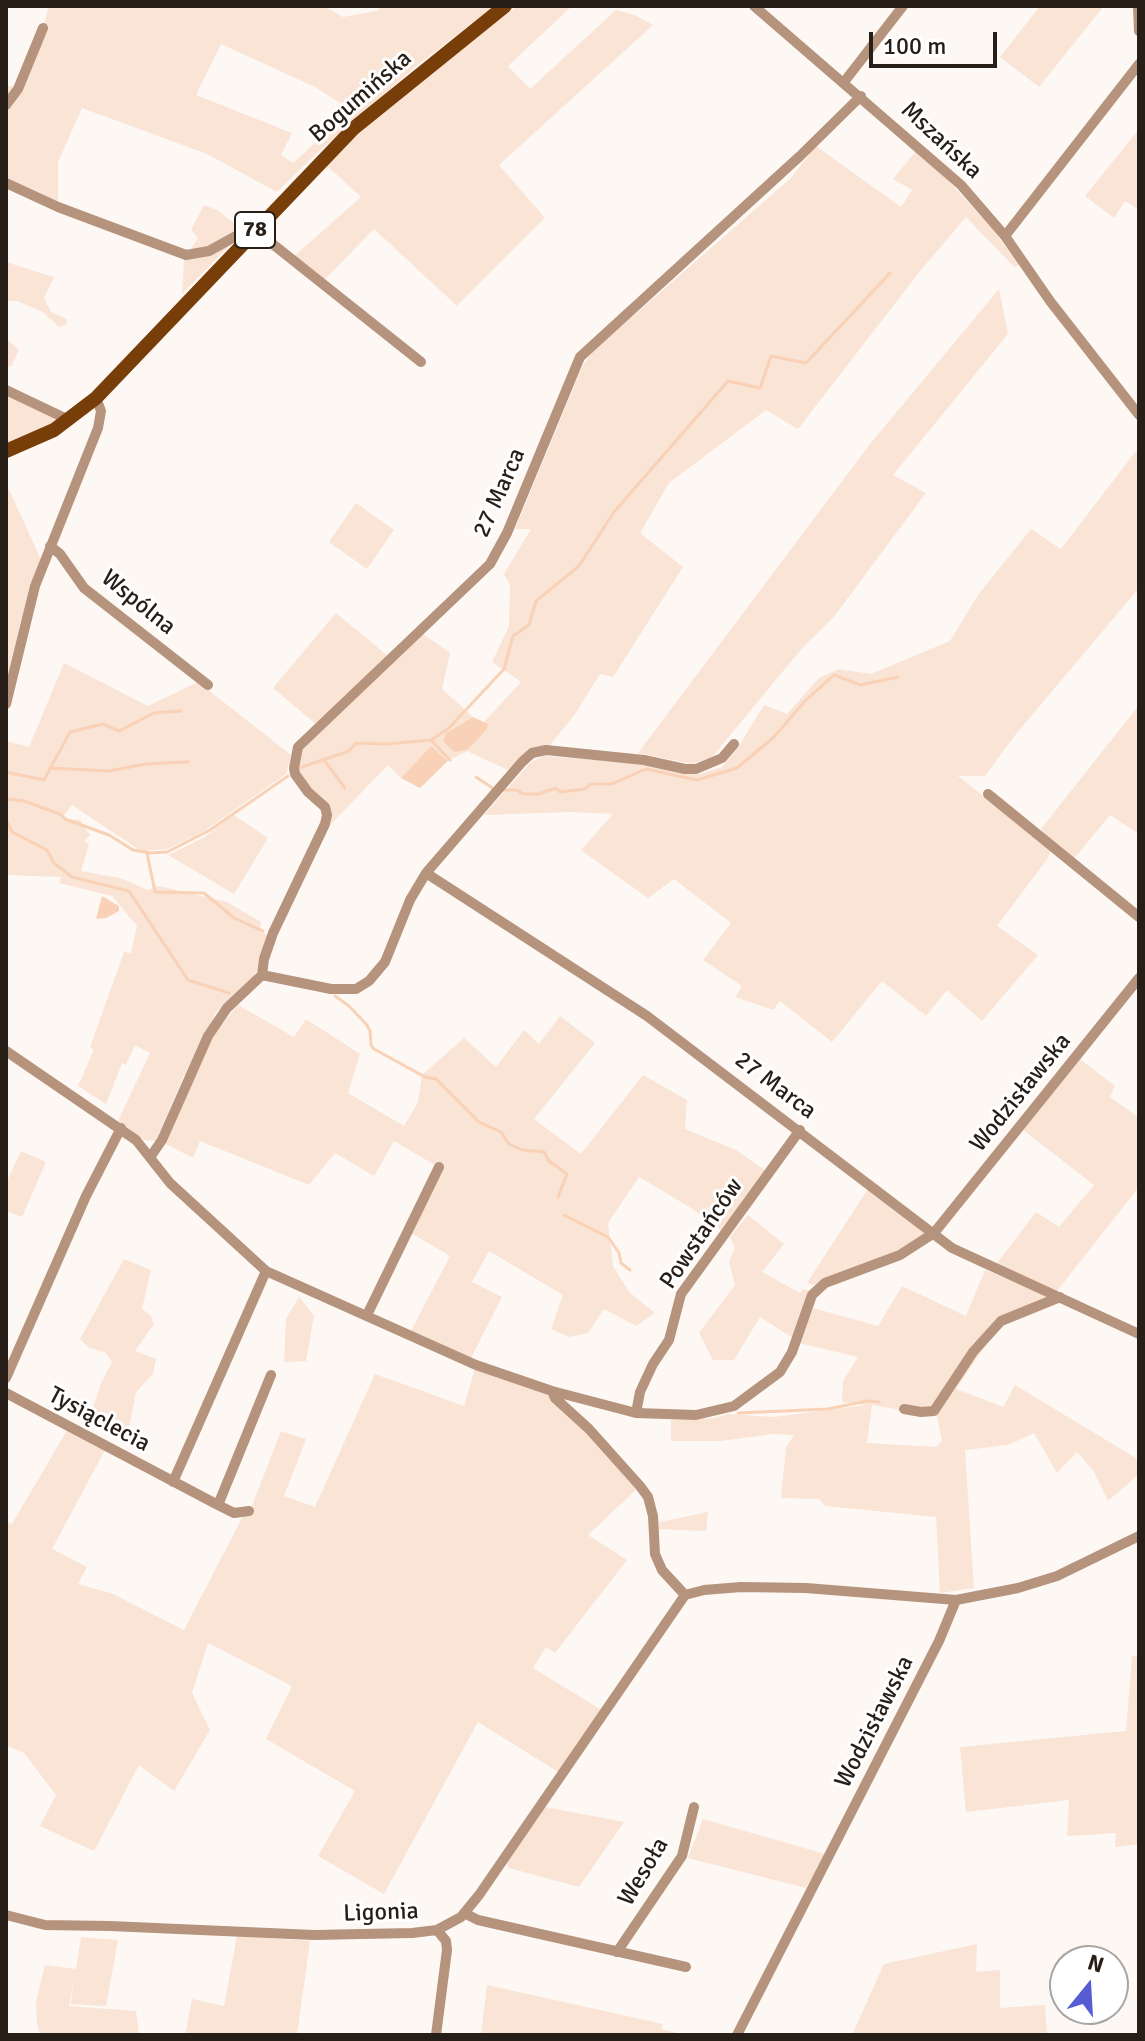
<!DOCTYPE html>
<html>
<head>
<meta charset="utf-8">
<style>
	body { margin:0 }
	#map { position:relative; width:1145px; height:2041px; overflow:hidden; background:#fdf8f4; font-family:Signika,sans-serif }
	canvas { display:block }
	.frame { position:absolute; inset:0; border:8px solid #271e17; pointer-events:none }
	.north { position:absolute; left:1049px; top:1945px; width:80px; height:80px; box-sizing:border-box; background:#fff; border:2px solid #a9a5a2; border-radius:50%; rotate:18deg; font-size:22px; font-weight:700; line-height:32px; text-align:center; color:#271e17 }
	.north::after { content:''; display:block; margin:auto; width:28px; height:36px; background:#585cd3; clip-path:polygon(50% 0,100% 100%,50% 72%,0 100%) }
	.scale { position:absolute; left:869px; top:32px; width:128px; height:36px; box-sizing:border-box; border:4px solid #271e17; border-top:0; padding-left:10px; font-size:24px; line-height:28px; white-space:nowrap; color:#271e17; -webkit-text-stroke:6px #fff; paint-order:stroke }
</style>
</head>
<body>
<div id="map">
<canvas width="1145" height="2041"></canvas>
<div class="frame"></div>
<div class="north">N</div>
<div class="scale">100 m</div>
</div>
<script>
const ctx = document.querySelector('canvas').getContext('2d');
ctx.lineJoin = 'round';
function paint(path, color) {
  ctx.fillStyle = color;
  ctx.fill(path, 'evenodd');
}
function toPath(rows) {
  const path = new Path2D();
  for (const r of rows) {
    path.moveTo(r[0], r[1]);
    for (let i = 2; i < r.length; i += 2) path.lineTo(r[i], r[i + 1]);
  }
  return path;
}
function trace(path, color, width, dash) {
  ctx.strokeStyle = color;
  ctx.lineWidth = width;
  ctx.lineCap = dash ? 'butt' : 'round';
  ctx.setLineDash(dash || []);
  ctx.stroke(path);
}
function drawText(font, color, halo, rows, align = 'center') {
  ctx.font = font + ' Signika,sans-serif';
  ctx.lineWidth = 6;
  ctx.setLineDash([]);
  ctx.textBaseline = 'middle';
  ctx.strokeStyle = halo;
  ctx.fillStyle = color;
  for (const [text, x, y, turn = 0] of rows) {
    ctx.save();
    ctx.translate(x, y);
    ctx.rotate((+turn || 0) * Math.PI / 180);
    ctx.textAlign = isNaN(turn) ? turn : align;
    if (halo) ctx.strokeText(text, 0, 0);
    ctx.fillText(text, 0, 0);
    ctx.restore();
  }
}
paint(toPath([
	[49,6,324,6,343,17,376,11,383,6,495,6,415,67,316,154,277,192,207,154,82,108,58,162,58,207,6,183,6,85,17,88,43,28],
	[221,44,315,87,351,110,293,163,281,155,292,133,196,95],
	[517,6,572,6,508,66,530,89,616,10,634,15,653,25,499,165,545,218,457,306,374,229,321,283,291,259,361,197,326,165,355,134,383,111],
	[1040,6,1104,6,1039,87,1000,57],
	[1139,129,1139,210,1125,201,1114,218,1085,196],
	[816,146,901,207,912,190,893,179,916,151,945,177,990,226,1019,264,1015,268,966,217,921,270,798,429,766,410,669,483,640,533,683,567,613,677,600,674,573,717,549,746,527,751,508,770,467,751,448,761,431,746,401,778,388,765,329,826,327,806,299,775,297,756,303,746,423,634,450,653,442,689,473,717,446,733,443,742,454,752,488,724,484,722,521,682,492,662,509,626,510,585,504,574,531,529,515,529,582,367,593,351,790,179],
	[204,205,217,210,242,229,233,242,182,294,184,260,198,238,191,230],
	[6,262,54,277,44,298,51,312,67,319,67,324,59,327,43,312,17,301,6,301],
	[999,289,1008,334,893,475,926,493,833,618,804,646,712,757,692,764,638,753,870,444],
	[6,338,19,350,11,367,6,366],
	[6,394,61,420,6,443],
	[1139,447,1139,588,1016,734,985,776,958,776,1051,850,1048,858,997,926,1038,955,982,1021,947,990,926,1016,882,981,832,1042,780,1001,773,1010,735,997,742,986,703,960,731,923,674,879,648,898,581,850,613,814,571,812,484,815,530,763,543,756,637,763,700,774,722,767,737,749,764,705,787,714,819,678,839,669,871,674,950,641,978,595,1031,529,1061,549],
	[6,483,43,564,30,584,6,683],
	[356,503,394,530,367,569,329,542],
	[336,613,388,656,317,725,273,688],
	[64,663,148,706,198,682,291,755,286,774,204,831,167,849,141,851,72,805,61,819,80,820,90,835,84,842,89,844,81,871,120,878,148,890,159,886,227,902,261,922,260,931,267,935,258,969,249,983,216,1012,187,1076,184,1075,156,1141,144,1140,118,1121,150,1053,135,1045,126,1065,122,1063,106,1104,78,1086,94,1050,90,1047,124,952,131,953,137,926,112,896,59,883,61,877,6,875,6,741,29,747],
	[1139,705,1139,828,1136,832,1110,815,1073,860,1053,844,1041,829],
	[234,815,268,838,234,894,168,855,203,838],
	[238,1005,294,1037,306,1019,360,1054,348,1093,404,1126,418,1102,422,1075,464,1038,496,1067,524,1030,539,1044,560,1016,595,1043,534,1119,581,1154,643,1075,687,1100,685,1129,736,1150,766,1171,722,1231,688,1206,639,1177,608,1223,613,1266,629,1292,655,1313,636,1326,604,1309,588,1333,569,1337,551,1329,563,1295,489,1251,472,1282,502,1297,470,1360,410,1333,450,1256,411,1233,443,1170,394,1141,374,1176,335,1153,309,1185,200,1141,193,1158,166,1144,205,1052,216,1032],
	[1080,1059,1115,1086,1110,1097,1139,1118,1139,1187,1057,1291,995,1266,1036,1212,1059,1227,1094,1185,1023,1130],
	[21,1151,46,1162,22,1217,6,1211,6,1183],
	[868,1189,931,1233,917,1244,870,1263,813,1285,807,1283],
	[748,1215,784,1244,762,1272,800,1293,803,1289,810,1291,793,1338,760,1317,734,1360,713,1360,699,1333,735,1285,729,1262,735,1248,730,1237],
	[124,1259,151,1270,142,1309,150,1315,154,1324,135,1351,156,1359,153,1374,136,1392,127,1439,88,1423,101,1383,112,1362,106,1353,88,1347,80,1339],
	[985,1270,1056,1299,998,1327,956,1389,1003,1407,1015,1385,1139,1460,1139,1474,1108,1501,1093,1470,1077,1452,1057,1473,1034,1433,1008,1445,965,1450,974,1588,940,1593,936,1517,825,1506,819,1499,781,1498,786,1447,794,1435,773,1434,721,1441,671,1441,671,1420,715,1418,728,1414,774,1417,866,1405,842,1402,843,1381,858,1357,799,1343,813,1308,878,1326,902,1286,966,1316],
	[872,1405,937,1416,942,1441,936,1447,867,1443],
	[299,1297,314,1316,306,1361,284,1362,286,1319],
	[476,1365,552,1391,640,1486,588,1535,627,1560,555,1653,546,1647,533,1668,605,1712,563,1775,478,1722,384,1894,318,1856,355,1791,266,1739,292,1686,208,1643,192,1693,210,1730,174,1791,139,1765,94,1851,40,1826,56,1795,24,1753,6,1745,6,1522,12,1524,69,1427,106,1448,52,1549,87,1567,78,1584,113,1594,184,1630,245,1512,250,1511,281,1431,306,1439,284,1496,315,1507,375,1374,464,1406],
	[708,1512,706,1531,658,1529,659,1522],
	[1139,1655,1139,1844,1115,1847,1116,1833,1067,1836,1069,1800,966,1812,960,1747,1126,1731,1132,1656],
	[545,1807,624,1822,579,1887,509,1868,506,1862],
	[703,1819,825,1854,806,1888,688,1858],
	[237,1936,310,1941,297,2035,185,2035,192,1999,224,2006],
	[81,1937,118,1940,106,2006,71,2004,74,1979,69,2006,136,2011,139,2035,41,2035,37,2025,36,2002,45,1965,76,1969],
	[977,1944,976,1972,1000,1970,1000,2008,1045,2005,1047,2035,852,2035,884,1964],
	[487,1985,663,2024,661,2029,685,2035,481,2035]
]), '#fae4d6');
paint(toPath([
	[473,717,488,724,487,729,467,750,454,752,443,742,446,733],
	[431,746,448,761,420,788,401,778],
	[102,896,119,906,119,911,106,918,96,919]
]), '#f9d1b6');
trace(toPath([
	[431,740,450,760],
	[323,759,345,788],
	[50,768,109,771,146,764,188,762],
	[299,768,349,751,356,743,387,744,431,740,449,728,504,669,513,636,529,625,536,601,579,566,614,512,728,381,760,388,771,356,806,363,890,273],
	[6,772,44,780,70,732,103,724,119,731,154,713,181,711],
	[476,777,494,789],
	[503,790,517,790,523,794,538,794,556,788,560,792,585,789,591,784,612,784,646,769,697,780,737,768,774,737,805,701,834,675,860,685,898,677],
	[6,799,24,801,60,814,65,819,109,835,133,850,150,853,167,852,210,830,288,776],
	[6,819,12,832,47,850,54,863,72,877,129,891,188,980,229,993],
	[147,853,155,892,204,893,234,918,263,931],
	[335,996,349,1006,367,1025,370,1031,371,1045,374,1049,425,1077,436,1079,479,1122,501,1132,509,1144,522,1150,544,1152,549,1161,567,1174,558,1197],
	[564,1215,608,1237,619,1253,621,1263,630,1270],
	[738,1413,828,1409,867,1401,879,1402]
]), '#f9d1b6', 3);
trace(toPath([
	[754,6,961,185,1005,236,1050,301,1139,415],
	[1138,6,1139,31],
	[844,82,903,6],
	[6,105,18,89,43,28],
	[6,183,58,207,186,255,209,251,238,235,246,239],
	[255,230,421,362],
	[1005,236,1139,64],
	[6,390,69,420],
	[50,546,60,554,84,588,208,685],
	[6,704,35,586,98,428,101,411,96,398],
	[988,794,1139,917],
	[426,873,522,762,532,753,546,750,644,760,685,769,696,769,722,758,734,744],
	[262,975,331,989,356,989,369,981,385,962,410,900,426,873,647,1016,952,1248,1139,1334],
	[6,1051,136,1140,170,1183,266,1271,476,1365,552,1391,636,1413,696,1415,734,1406,780,1372,792,1352,812,1295,825,1283,900,1255,934,1233,1139,978],
	[151,1156,162,1140,208,1036,227,1008,262,975,264,959,273,933,325,824,327,815,325,807,308,792,295,774,294,768,298,747,490,564,507,533,580,357,800,156,861,96],
	[367,1315,439,1167],
	[6,1378,86,1196,121,1128],
	[552,1391,555,1398,589,1429,640,1486,648,1497,653,1516,655,1554,662,1570,685,1595],
	[6,1393,218,1505,234,1513,249,1511],
	[904,1409,921,1412,934,1411,973,1352,1001,1321,1060,1297],
	[636,1413,640,1392,653,1364,669,1340,681,1294,800,1130],
	[173,1482,266,1271],
	[218,1505,271,1375],
	[464,1913,478,1920,686,1967],
	[6,1915,45,1925,110,1926,314,1935,412,1933,437,1930,461,1917,479,1895,685,1595,704,1590,741,1587,806,1588,956,1600,1018,1588,1057,1576,1139,1536],
	[617,1952,682,1856,694,1807],
	[436,2035,447,1950,446,1941,437,1930],
	[737,2035,939,1641,956,1600]
]), '#b5937c', 10);
trace(toPath([
	[6,451,54,430,96,398,354,128,505,6]
]), '#783e0a', 14);
for (const [x, y, w] of [
	[255,230,40]
]) {
  const box = new Path2D();
  box.roundRect(x - w / 2, y - 18, w, 36, 6);
  ctx.fillStyle = '#fff';
  ctx.fill(box);
  trace(box, '#271e17', 2);
}
drawText('bold 22px', '#271e17', null, [
	["78",255,230]
]);
drawText('24px', '#271e17', '#fff', [
	["Bogumińska",361,97,-41],
	["Mszańska",941,141,43],
	["27 Marca",500,493,-66],
	["Wspólna",138,603,39],
	["27 Marca",775,1086,37],
	["Wodzisławska",1021,1093,-51],
	["Powstańców",702,1234,-56],
	["Tysiąclecia",99,1420,28],
	["Wodzisławska",875,1722,-63],
	["Wesoła",644,1872,-59],
	["Ligonia",381,1913,-2]
]);
</script>
</body>
</html>
